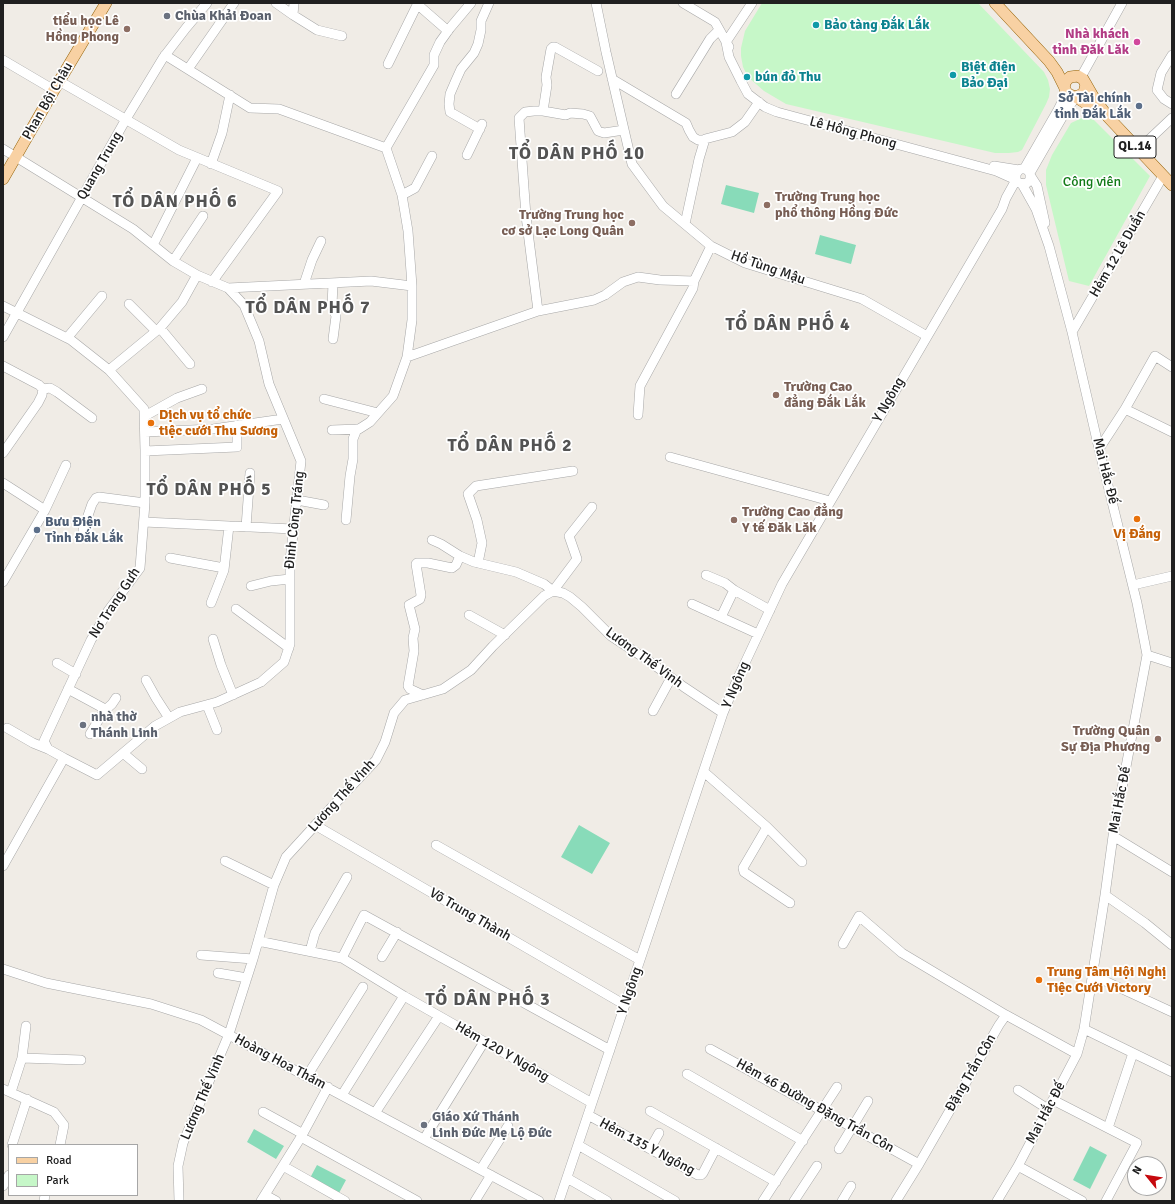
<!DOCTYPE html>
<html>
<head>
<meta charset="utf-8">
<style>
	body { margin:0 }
	#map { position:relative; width:1175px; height:1204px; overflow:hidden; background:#f0ece6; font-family:Signika,sans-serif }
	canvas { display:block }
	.frame { position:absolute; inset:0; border:4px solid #202020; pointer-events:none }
	.legend { position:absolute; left:8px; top:1144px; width:130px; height:52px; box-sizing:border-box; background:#fff; border:1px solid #a6a6a6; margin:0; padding:5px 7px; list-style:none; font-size:12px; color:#202020 }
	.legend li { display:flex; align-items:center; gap:8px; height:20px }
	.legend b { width:20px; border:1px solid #a6a6a6 }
	.north { position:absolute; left:1127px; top:1156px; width:40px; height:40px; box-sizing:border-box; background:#fff; border:1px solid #a6a6a6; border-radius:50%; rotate:300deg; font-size:11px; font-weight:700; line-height:16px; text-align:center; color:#202020 }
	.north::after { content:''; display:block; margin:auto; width:14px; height:18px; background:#c6090e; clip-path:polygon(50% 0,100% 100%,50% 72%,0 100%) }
</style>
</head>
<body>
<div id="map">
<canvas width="1175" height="1204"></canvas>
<div class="frame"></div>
<ul class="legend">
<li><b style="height:5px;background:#f8d1a3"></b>Road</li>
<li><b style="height:11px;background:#c6f7c8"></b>Park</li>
</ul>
<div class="north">N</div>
</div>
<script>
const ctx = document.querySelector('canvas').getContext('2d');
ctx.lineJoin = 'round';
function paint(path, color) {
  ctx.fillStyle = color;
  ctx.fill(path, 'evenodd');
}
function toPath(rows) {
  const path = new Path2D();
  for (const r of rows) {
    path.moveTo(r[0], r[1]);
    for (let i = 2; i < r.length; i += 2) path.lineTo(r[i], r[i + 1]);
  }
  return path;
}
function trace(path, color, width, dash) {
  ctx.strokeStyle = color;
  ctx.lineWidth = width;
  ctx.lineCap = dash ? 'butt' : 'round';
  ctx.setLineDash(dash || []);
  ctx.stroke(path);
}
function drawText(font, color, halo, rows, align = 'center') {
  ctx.font = font + ' Signika,sans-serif';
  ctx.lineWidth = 3.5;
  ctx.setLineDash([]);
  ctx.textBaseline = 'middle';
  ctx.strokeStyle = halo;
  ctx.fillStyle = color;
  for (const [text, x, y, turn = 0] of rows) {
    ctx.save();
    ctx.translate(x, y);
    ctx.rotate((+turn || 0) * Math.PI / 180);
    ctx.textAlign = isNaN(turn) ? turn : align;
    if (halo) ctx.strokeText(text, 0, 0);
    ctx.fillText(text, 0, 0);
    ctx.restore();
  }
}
paint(toPath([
	[762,3,978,3,1044,72,1048,80,1050,89,1049,97,1046,104,1022,150,1018,152,1009,153,995,153,786,104,764,91,748,77,743,67,741,56,741,48,745,31],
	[1084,117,1094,120,1150,176,1089,286,1069,281,1046,185,1046,170,1052,155,1071,123]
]), '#c6f7c8');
paint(toPath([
	[726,185,759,193,754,213,721,204],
	[820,235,856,245,851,264,815,254],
	[579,825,610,843,592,874,561,857],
	[254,1129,284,1146,276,1159,247,1142],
	[1090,1146,1107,1155,1090,1189,1073,1180],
	[317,1165,346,1180,339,1193,310,1178]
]), '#88dbb9');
const minor = toPath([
	[276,3,293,15,317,30,342,36],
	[596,3,606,52,632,164,663,206,711,246,745,263,862,299,927,336],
	[683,3,715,22,729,47],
	[417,4,448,31],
	[293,15,294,3],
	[726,42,729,57,741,81,748,94,765,107,777,112,996,171,1016,180,1017,182,1022,184,1036,209,1049,246,1072,332,1099,449,1137,603,1147,655,1113,836,1105,895,1084,1029,1077,1054,1018,1166,997,1201],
	[726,42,752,3],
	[165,55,250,108,279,109,386,148],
	[1172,55,1161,73,1157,90,1164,99,1172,104],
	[3,60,54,90],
	[388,64,418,3],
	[188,69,234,3],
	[1081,77,1122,3],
	[612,79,686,123,689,130,693,137,698,140,703,140],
	[59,81,179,150,278,191,212,282],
	[676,94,710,39,719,30],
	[543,111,547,85,546,77,551,49,553,47,555,47,598,71],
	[480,129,450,112,449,104,450,94,456,80,461,69,474,53,478,44,481,30,481,21,489,3],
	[3,149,133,229,173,261,197,275,228,288,244,305,259,341,269,384,301,461,290,561,290,644,284,662,261,682,217,702,180,712,155,726,97,775,64,758],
	[1138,150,1172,118],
	[467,155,482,124],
	[211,164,222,133,230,95],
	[994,166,1019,170,1021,169,1026,169,1030,173,1030,180,1027,183,1022,184],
	[1024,169,1058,110,1064,98,1065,89],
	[1030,173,1067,109,1076,97],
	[1030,175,1037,186,1045,223],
	[402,195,415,188,432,156],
	[685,224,699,159,705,139,732,132,745,122,759,102],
	[153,245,197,158],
	[173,261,203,216],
	[304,284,312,260,321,241],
	[228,288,371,281,412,286],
	[129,304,156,331],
	[3,306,71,340,109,370,144,409,145,451,145,503,140,568,108,611,91,640,44,741,48,749,64,758,3,866],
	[538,311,526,216,519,118,525,112,534,111,543,111,566,115,570,113,583,114,590,116,598,131,604,133,624,130],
	[160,328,190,364],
	[1072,332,1163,176],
	[3,337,126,119,163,58,186,28,207,3],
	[67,338,102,296],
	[333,339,336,316,332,306,333,283],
	[407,357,538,311,594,300,605,295,623,282,638,277,660,280,694,281],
	[3,366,39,385,43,389,42,395,38,403,3,453],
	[109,370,160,328,182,302,197,275],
	[43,389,50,388,57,392,92,418],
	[324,399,378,413],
	[1125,409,1172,432],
	[638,415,640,386,693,288,694,281,711,246],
	[145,416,177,398,202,389],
	[332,430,359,429,370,422,393,396,407,357,412,320,412,286,408,231,402,195,386,148,434,65,434,55,440,42,450,28,471,3],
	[145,432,213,429,283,419],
	[1099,449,1125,409,1155,356,1172,367],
	[145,451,237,447,237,425],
	[670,457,830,501],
	[3,483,45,510,3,582],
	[297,500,324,505],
	[45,510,66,465],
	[346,520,350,476,353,459,353,439,357,429],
	[144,522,293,529],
	[246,527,250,473],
	[83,530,92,504,96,498,99,497,145,503],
	[432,540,441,544,460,556,474,562,516,572,544,584,553,591,577,559,569,536,592,507],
	[170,558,224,568],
	[478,563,482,543,477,520,468,494,476,486,573,471],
	[706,575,725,583,734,590],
	[1133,585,1172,576],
	[251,586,271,581,290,579],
	[211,603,224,570,229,526],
	[692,604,758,634],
	[236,609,289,648],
	[469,615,505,635],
	[721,617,734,590,770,610],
	[213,639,221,665,233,695],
	[1147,655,1172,663],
	[57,663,76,674],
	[146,680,156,698,169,718],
	[68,689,105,709],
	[423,695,410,689,408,686,414,651,413,638,415,629,409,605,420,599,421,595,416,564,417,563,428,563,452,568,456,565,460,556],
	[207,705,217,730],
	[653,711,671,678],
	[7,728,33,743,48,749],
	[90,734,104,711,112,704,116,698],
	[123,753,142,769],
	[704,772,767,827,802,862],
	[315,825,625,1005],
	[767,827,743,868,744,872,790,903],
	[1113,836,1172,872],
	[436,845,640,960],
	[225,861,274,885],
	[1105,895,1145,923,1172,945],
	[258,941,342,958,404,996,592,1103],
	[843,944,859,916,902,953,1006,1015],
	[310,951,315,933,347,877],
	[201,955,253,959],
	[382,957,397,932],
	[342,958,364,915,610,1050],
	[3,969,46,983,151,1004,201,1020,539,1201],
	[218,973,247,978],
	[1092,975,1172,1012],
	[1084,1029,1172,1072],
	[710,1049,919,1164],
	[22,1058,81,1060],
	[687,1074,803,1141],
	[307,1076,363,987],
	[3,1089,54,1112,64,1125,60,1145],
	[1018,1090,1048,1109],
	[11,1092,22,1058,26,1026],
	[342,1095,404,996],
	[1053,1100,1137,1143,1106,1201],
	[650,1111,776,1182],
	[263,1112,303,1134],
	[375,1113,439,1016],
	[588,1115,698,1175,701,1175,703,1173,716,1148],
	[1108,1128,1133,1053],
	[301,1137,417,1201],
	[424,1139,484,1042],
	[12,1145,27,1099],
	[578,1145,675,1201],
	[650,1149,659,1133],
	[839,1149,868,1101],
	[283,1166,345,1201],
	[1018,1166,1082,1201],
	[481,1169,508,1126],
	[567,1178,607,1201],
	[3,1186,9,1175],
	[265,1195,276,1201],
	[44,1201,45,1195],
	[179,1201,178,1166,183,1143,229,1034,253,959,274,885,286,857,330,809,376,760,385,742,394,713,405,700,443,689,471,670,493,646,544,596,553,591,563,593,570,597,582,607,611,636,646,659,684,687,723,713],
	[261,1201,301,1137,328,1087],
	[475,1201,491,1175],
	[559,1201,723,713,737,680,782,584,1002,209,1006,198,1016,180,1016,174,1019,170],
	[763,1201,837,1087],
	[794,1201,817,1166],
	[842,1201,851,1186],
	[896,1201,919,1164,999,1025,1006,1015,1077,1054]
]);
const major = toPath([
	[995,3,1049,61,1057,72,1064,86],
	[1086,84,1084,93,1076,97,1067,94,1064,86,1066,81,1070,77,1078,76,1083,79,1094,98,1108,117,1172,185],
	[1076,97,1101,113],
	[3,179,54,90,106,3]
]);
trace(minor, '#a7a7a7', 10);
trace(major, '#946207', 12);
trace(minor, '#fff', 9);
trace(major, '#f8d1a3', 11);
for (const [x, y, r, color] of [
	[167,16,4,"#6b7280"],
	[816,25,4,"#0f9aa8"],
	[127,29,4,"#8d6e63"],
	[1137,42,4,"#d1479c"],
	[953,75,4,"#0f9aa8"],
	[747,77,4,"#0f9aa8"],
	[1139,106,4,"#5c6f8a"],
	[767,205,4,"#8d6e63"],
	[632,223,4,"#8d6e63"],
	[776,395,4,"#8d6e63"],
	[151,423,4,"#e8710a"],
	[1137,519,4,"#e8710a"],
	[734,520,4,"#8d6e63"],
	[37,530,4,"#5c6f8a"],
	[83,725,4,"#6b7280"],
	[1158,739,4,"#8d6e63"],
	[1039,980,4,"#e8710a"],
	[424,1125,4,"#6b7280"]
]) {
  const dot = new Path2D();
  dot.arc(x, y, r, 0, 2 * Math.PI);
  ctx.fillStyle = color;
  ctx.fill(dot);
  trace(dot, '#fff', 1.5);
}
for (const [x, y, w] of [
	[1135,147,42]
]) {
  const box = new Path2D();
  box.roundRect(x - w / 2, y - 11, w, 22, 3);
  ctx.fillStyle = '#fff';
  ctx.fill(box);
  trace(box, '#202020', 1);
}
drawText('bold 13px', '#202020', null, [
	["QL.14",1135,147]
]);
drawText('bold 14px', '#5b616d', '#fff', [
	["Chùa Khải Đoan",175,16],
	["nhà thờ",91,717],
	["Thánh Linh",91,733],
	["Giáo Xứ Thánh",432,1117],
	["Linh Đức Mẹ Lộ Đức",432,1133]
], 'left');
drawText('bold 14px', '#785e54', '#fff', [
	["tiểu học Lê",119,21],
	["Hồng Phong",119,37],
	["Trường Trung học",775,197,"left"],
	["phổ thông Hồng Đức",775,213,"left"],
	["Trường Trung học",624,215],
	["cơ sở Lạc Long Quân",624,231],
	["Trường Cao",784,387,"left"],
	["đẳng Đắk Lắk",784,403,"left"],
	["Trường Cao đẳng",742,512,"left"],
	["Y tế Đăk Lăk",742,528,"left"],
	["Trường Quân",1150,731],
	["Sự Địa Phương",1150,747]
], 'right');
drawText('bold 14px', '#0d838f', '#fff', [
	["Bảo tàng Đắk Lắk",824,25],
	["Biệt điện",961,67],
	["Bảo Đại",961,83],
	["bún đỏ Thu",755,77]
], 'left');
drawText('bold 14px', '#b23c85', '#fff', [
	["Nhà khách",1129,34],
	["tỉnh Đăk Lăk",1129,50]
], 'right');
drawText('bold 14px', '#4e5e75', '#fff', [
	["Sở Tài chính",1131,98],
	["tỉnh Đắk Lắk",1131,114],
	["Bưu Điện",45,522,"left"],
	["Tỉnh Đắk Lắk",45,538,"left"]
], 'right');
drawText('14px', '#202020', '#fff', [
	["Phan Bội Châu",48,101,-60],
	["Lê Hồng Phong",853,133,15],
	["Quang Trung",100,166,-60],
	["Hẻm 12 Lê Duẩn",1118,254,-60],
	["Hồ Tùng Mậu",768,268,19],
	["Y Ngông",889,400,-60],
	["Mai Hắc Đế",1105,471,76],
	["Đinh Công Tráng",295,520,-84],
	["Nơ Trang Gưh",115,603,-57],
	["Lương Thế Vinh",644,658,36],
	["Y Ngông",736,685,-67],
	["Lương Thế Vinh",342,796,-48],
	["Mai Hắc Đế",1120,800,-79],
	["Võ Trung Thành",470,915,30],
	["Y Ngông",630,991,-71],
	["Hẻm 120 Y Ngông",502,1052,30],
	["Hoàng Hoa Thám",280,1062,28],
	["Đặng Trần Côn",971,1073,-60],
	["Lương Thế Vinh",203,1097,-67],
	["Hẻm 46 Đường Đặng Trần Côn",815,1106,29],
	["Mai Hắc Đế",1046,1113,-62],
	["Hẻm 135 Y Ngông",647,1147,28]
]);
drawText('14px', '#117a17', '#fff', [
	["Công viên",1092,182]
]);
drawText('bold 14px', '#c56008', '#fff', [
	["Dịch vụ tổ chức",159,415],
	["tiệc cưới Thu Sương",159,431],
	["Vị Đắng",1137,534,"center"],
	["Trung Tâm Hội Nghị",1047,972],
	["Tiệc Cưới Victory",1047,988]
], 'left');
ctx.letterSpacing = '1px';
drawText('bold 18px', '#535353', '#fff', [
	["TỔ DÂN PHỐ 10",577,154],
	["TỔ DÂN PHỐ 6",175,202],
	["TỔ DÂN PHỐ 7",308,308],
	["TỔ DÂN PHỐ 4",788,325],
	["TỔ DÂN PHỐ 2",510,446],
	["TỔ DÂN PHỐ 5",209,490],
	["TỔ DÂN PHỐ 3",488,1000]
]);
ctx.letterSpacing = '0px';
</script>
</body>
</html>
